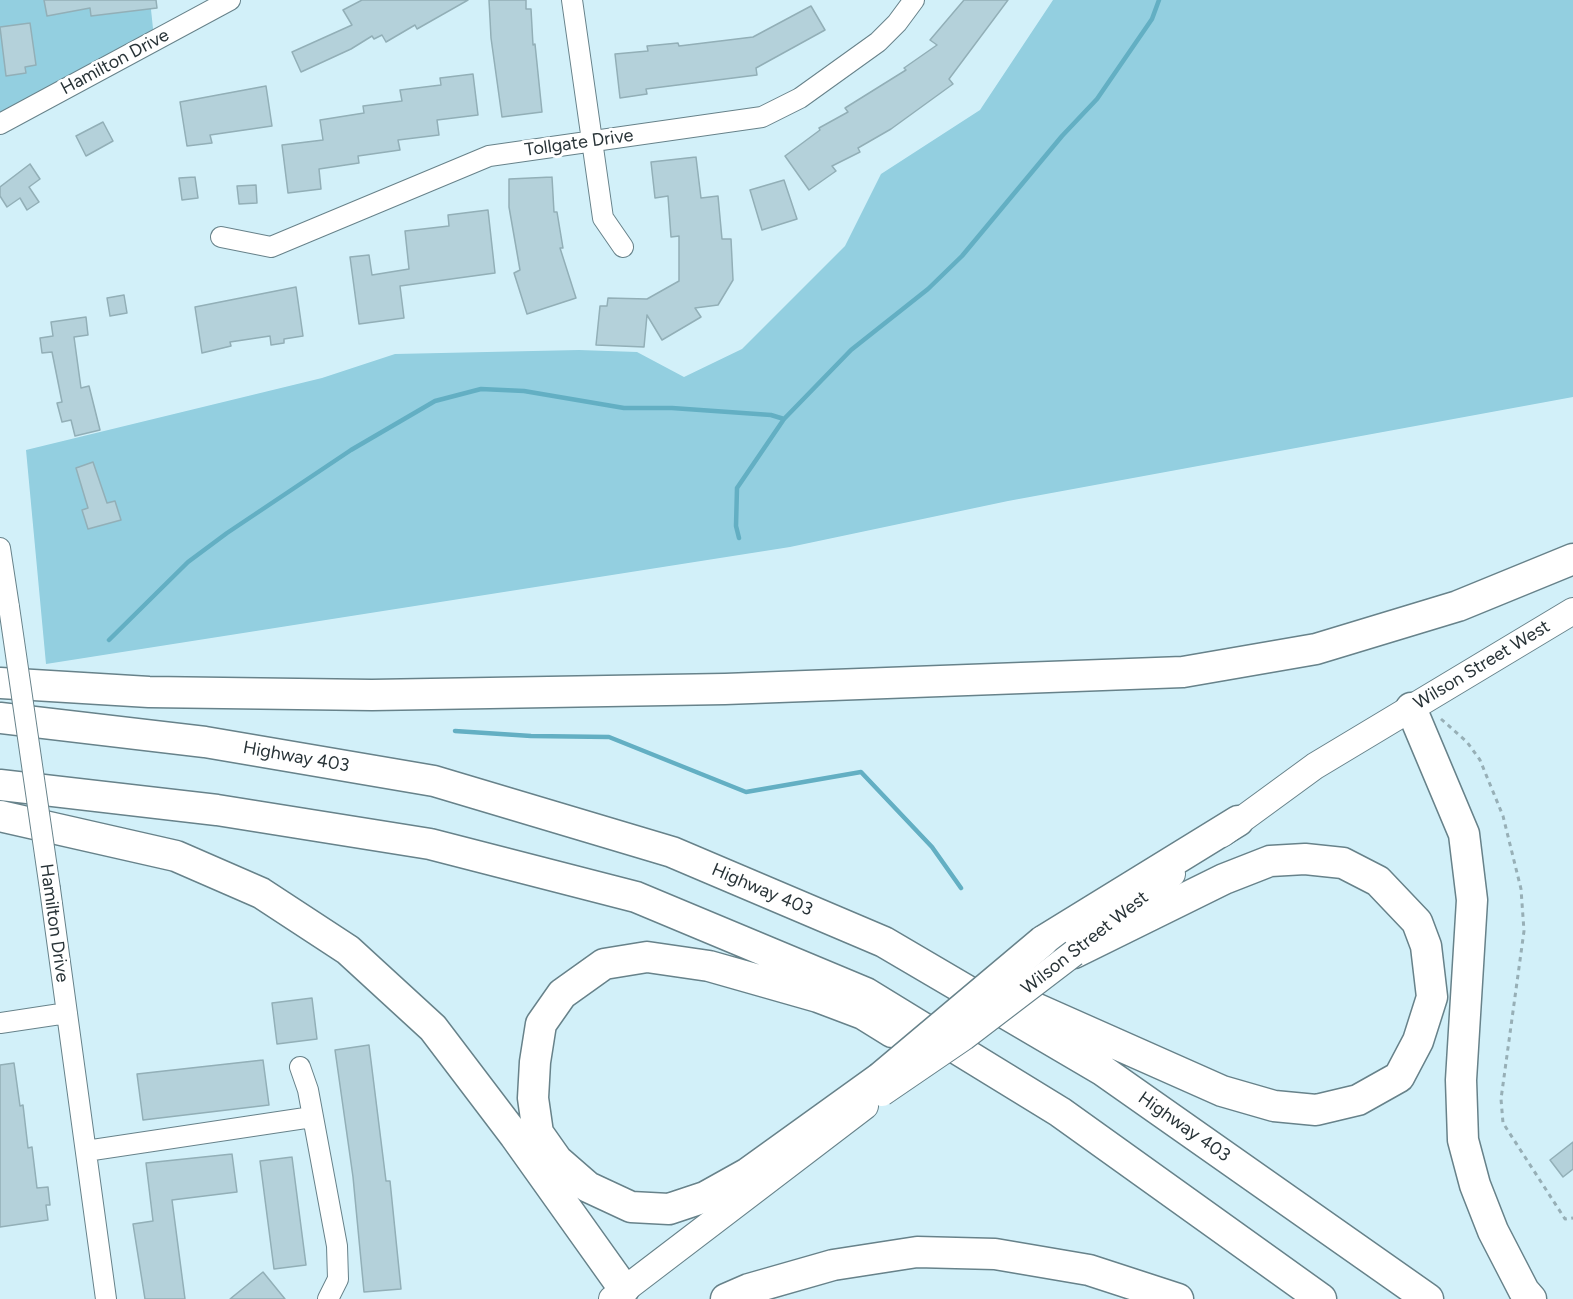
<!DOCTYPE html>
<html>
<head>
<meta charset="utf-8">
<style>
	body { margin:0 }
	canvas { display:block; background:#d2f0f9 }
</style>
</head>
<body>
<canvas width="1573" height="1299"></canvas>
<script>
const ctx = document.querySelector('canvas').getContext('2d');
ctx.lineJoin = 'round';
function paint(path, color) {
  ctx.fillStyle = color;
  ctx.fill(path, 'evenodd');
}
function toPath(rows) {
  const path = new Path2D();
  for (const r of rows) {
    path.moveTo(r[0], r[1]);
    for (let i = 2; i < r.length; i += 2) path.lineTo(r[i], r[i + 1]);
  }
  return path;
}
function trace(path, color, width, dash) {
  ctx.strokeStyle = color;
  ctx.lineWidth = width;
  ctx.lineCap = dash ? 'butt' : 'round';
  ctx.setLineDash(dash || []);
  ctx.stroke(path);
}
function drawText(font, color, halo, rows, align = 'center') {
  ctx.font = font + ' Figtree,sans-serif';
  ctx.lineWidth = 6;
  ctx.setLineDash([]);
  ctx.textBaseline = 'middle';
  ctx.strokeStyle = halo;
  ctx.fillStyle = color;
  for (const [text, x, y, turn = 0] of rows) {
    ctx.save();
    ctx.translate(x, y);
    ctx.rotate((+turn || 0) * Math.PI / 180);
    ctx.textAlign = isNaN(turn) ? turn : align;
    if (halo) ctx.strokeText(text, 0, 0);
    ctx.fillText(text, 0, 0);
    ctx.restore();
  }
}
paint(toPath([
	[0,0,150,0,154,38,0,129],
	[1053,0,1573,0,1573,397,1008,501,790,547,46,664,26,450,322,378,395,354,579,350,637,352,684,377,742,349,845,246,881,174,980,110]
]), '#93cfe0');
trace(toPath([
	[739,538,736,526,737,488,784,419,851,350,928,289,962,256,1062,136,1097,99,1152,19,1159,0],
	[109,640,188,562,227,533,351,450,435,401,481,389,524,391,624,408,672,408,771,415,784,419],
	[455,731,531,736,609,737,746,792,861,772,932,847,961,888]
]), '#63afc3', 4.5);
const building = toPath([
	[44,0,156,0,157,8,91,16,90,8,47,16,44,0],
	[362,0,468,0,417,29,415,25,386,42,382,35,374,39,372,36,351,49,301,72,292,52,352,25,343,10,362,0],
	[489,0,526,0,526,9,531,9,533,45,535,44,542,112,502,117,491,38,489,0],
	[964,0,1008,0,949,79,953,84,891,129,858,148,860,152,832,166,836,171,809,190,785,156,820,130,819,128,848,112,845,108,906,70,904,68,937,45,930,40,964,0],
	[811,6,825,30,756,68,757,75,646,89,647,94,620,98,615,54,648,51,647,46,678,43,679,46,753,37,811,6],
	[30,23,36,65,25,67,26,73,6,76,0,27,30,23],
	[473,74,478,115,437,120,439,135,398,140,400,150,358,156,359,163,319,169,321,189,288,193,282,145,323,140,320,120,364,113,363,106,402,101,400,90,441,85,440,78,473,74],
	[266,86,272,126,210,135,212,143,187,146,180,102,266,86],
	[103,122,113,141,86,156,76,136,103,122],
	[696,157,701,198,718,196,722,239,731,239,733,280,718,305,695,308,701,317,662,340,647,315,644,347,596,345,600,306,607,306,608,298,647,299,679,281,679,236,671,237,668,196,655,198,651,162,696,157],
	[30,164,40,179,29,187,39,202,27,210,20,198,7,207,0,196,0,187,30,164],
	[195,177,198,198,182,200,179,178,195,177],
	[552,177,554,212,557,212,563,248,560,248,576,298,527,314,514,273,520,270,509,207,509,179,552,177],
	[784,180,797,219,762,230,750,190,784,180],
	[256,185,257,203,239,204,237,186,256,185],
	[488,210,495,273,400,286,404,318,359,324,350,257,369,255,372,275,409,269,405,231,449,226,448,215,488,210],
	[296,287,303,336,284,339,284,343,271,345,270,336,230,342,231,346,202,353,195,307,296,287],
	[124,295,127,313,110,316,107,298,124,295],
	[86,317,88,335,74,337,81,388,89,386,100,430,75,436,71,420,62,422,57,403,62,402,52,352,42,353,40,338,53,336,51,322,86,317],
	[93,462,107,503,115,501,121,520,88,529,82,510,88,508,76,468,93,462],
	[312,998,317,1039,277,1044,272,1003,312,998],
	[369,1045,386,1181,390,1181,401,1289,364,1292,353,1177,335,1050,369,1045],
	[263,1060,269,1105,143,1120,137,1074,263,1060],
	[14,1063,20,1106,23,1105,28,1148,32,1147,37,1188,48,1187,50,1205,46,1205,48,1220,0,1227,0,1065,14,1063],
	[1573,1142,1573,1169,1563,1177,1550,1160,1573,1142],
	[232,1154,237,1192,172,1200,185,1299,145,1299,133,1224,153,1221,146,1163,232,1154],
	[292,1157,306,1265,274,1269,260,1161,292,1157],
	[263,1272,285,1299,230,1299,263,1272]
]);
paint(building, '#b4d1da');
trace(building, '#92afb7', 1.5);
const minor = toPath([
	[572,0,603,218,623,247],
	[0,124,230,0],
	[221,237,271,247,489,156,762,117,800,98,878,42,897,23,914,0],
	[0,548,9,607],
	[50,889,106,1299],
	[0,1023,67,1013],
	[300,1067,308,1090,337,1246,338,1279,328,1299],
	[86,1151,312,1117]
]);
const major = toPath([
	[1222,834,1315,766,1573,611],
	[1103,930,1172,874],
	[612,1299,865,1106]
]);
const highway = toPath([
	[0,683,149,692,372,695,725,689,1183,672,1316,649,1458,606,1573,559],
	[1411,708,1464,834,1472,900,1461,1080,1463,1140,1475,1185,1493,1231,1524,1291,1531,1299],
	[0,718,205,742,434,781,672,852,884,942,1102,1070,1428,1299],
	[0,785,217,810,430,844,636,897,866,993,1060,1112,1321,1299],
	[0,816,176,856,261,893,348,950,433,1028,515,1136,624,1289],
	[1043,941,1238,821],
	[1008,996,1222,1091,1274,1106,1316,1110,1358,1100,1399,1077,1418,1041,1432,997,1426,946,1417,922,1378,881,1343,863,1305,859,1270,861,1224,879,1074,953],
	[880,1078,748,1173,705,1197,669,1209,631,1207,588,1187,557,1160,538,1133,533,1098,535,1062,541,1024,562,994,604,964,647,957,709,966,818,997,863,1014,892,1032],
	[726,1299,749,1289,833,1265,917,1252,995,1254,1089,1270,1178,1299]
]);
trace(minor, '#67828a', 22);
trace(major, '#67828a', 28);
trace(highway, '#67828a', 33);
trace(toPath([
	[1441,719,1467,742,1480,760,1503,816,1521,889,1524,931,1501,1099,1503,1123,1565,1219,1573,1218]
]), '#97afb6', 3, [4.5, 4.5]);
trace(minor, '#fff', 20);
trace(major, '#fff', 26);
trace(highway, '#fff', 30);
const minorBridge = toPath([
	[9,607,50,889]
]);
const majorBridge = toPath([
	[882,1093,964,1037,1074,953]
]);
const highwayBridge = toPath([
	[880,1078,1043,941]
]);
trace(minorBridge, '#67828a', 22, []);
trace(majorBridge, '#67828a', 28, []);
trace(highwayBridge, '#67828a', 33, []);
trace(minorBridge, '#fff', 20);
trace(majorBridge, '#fff', 26);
trace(highwayBridge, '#fff', 30);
drawText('18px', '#283337', '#fff', [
	["Hamilton Drive",115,62,-28],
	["Tollgate Drive",579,143,-8],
	["Wilson Street West",1482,665,-31],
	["Highway 403",296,757,10],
	["Highway 403",762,890,23],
	["Hamilton Drive",54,923,82],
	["Wilson Street West",1085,943,-38],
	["Highway 403",1184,1127,35]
]);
</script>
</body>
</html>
